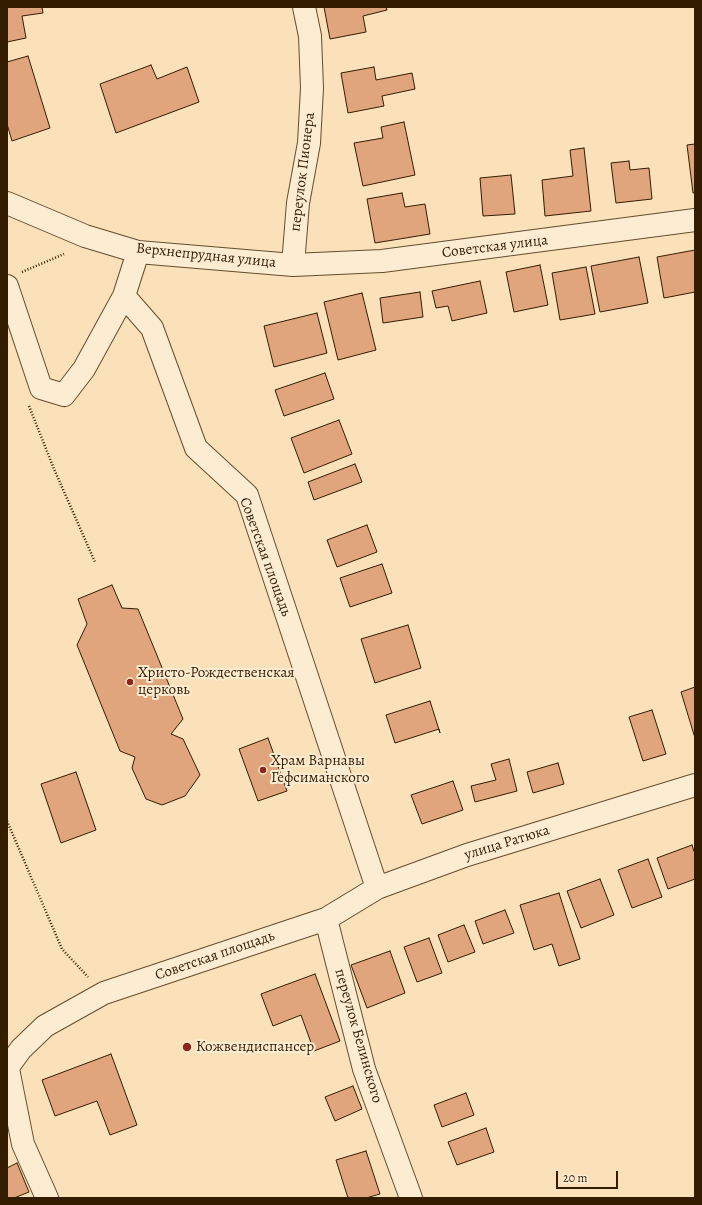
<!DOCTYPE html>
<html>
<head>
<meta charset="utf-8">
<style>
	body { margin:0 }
	#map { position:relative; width:702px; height:1205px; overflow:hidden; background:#fae1b9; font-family:Alegreya,serif }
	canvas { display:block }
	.frame { position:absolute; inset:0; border:8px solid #331c00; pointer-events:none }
	.scale { position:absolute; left:556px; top:1171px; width:62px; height:18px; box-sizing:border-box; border:2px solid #331c00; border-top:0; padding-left:5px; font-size:12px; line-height:14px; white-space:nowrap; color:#331c00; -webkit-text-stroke:3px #fcecd2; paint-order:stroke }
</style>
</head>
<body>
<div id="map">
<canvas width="702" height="1205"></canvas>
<div class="frame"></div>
<div class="scale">20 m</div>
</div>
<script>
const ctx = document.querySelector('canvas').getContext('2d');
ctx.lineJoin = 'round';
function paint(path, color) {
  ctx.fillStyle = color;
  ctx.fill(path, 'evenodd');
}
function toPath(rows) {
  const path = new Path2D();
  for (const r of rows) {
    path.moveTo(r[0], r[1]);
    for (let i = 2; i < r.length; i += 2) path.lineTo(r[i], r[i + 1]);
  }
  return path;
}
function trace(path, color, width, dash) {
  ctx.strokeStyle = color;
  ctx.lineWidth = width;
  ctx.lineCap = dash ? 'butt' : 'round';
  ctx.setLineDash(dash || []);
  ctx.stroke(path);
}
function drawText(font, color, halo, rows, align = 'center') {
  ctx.font = font + ' Alegreya,serif';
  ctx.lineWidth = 4;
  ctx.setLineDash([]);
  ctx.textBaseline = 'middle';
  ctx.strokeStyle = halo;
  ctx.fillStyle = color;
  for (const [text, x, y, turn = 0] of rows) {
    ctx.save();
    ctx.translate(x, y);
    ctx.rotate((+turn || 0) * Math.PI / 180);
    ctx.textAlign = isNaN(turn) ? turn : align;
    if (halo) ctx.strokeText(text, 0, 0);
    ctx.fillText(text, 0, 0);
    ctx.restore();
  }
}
const building = toPath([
	[7,7,42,7,43,13,22,16,26,38,7,42,7,7],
	[324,7,386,7,387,10,363,16,366,32,330,39,324,7],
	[28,56,50,128,12,141,7,124,7,62,28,56],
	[151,65,157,79,187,67,199,102,116,133,100,84,151,65],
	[374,67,376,80,412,73,415,89,382,96,384,106,348,113,341,73,374,67],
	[404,122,415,175,363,186,354,143,383,138,381,127,404,122],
	[695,144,695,193,693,193,687,145,695,144],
	[584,148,591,211,545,216,542,180,573,176,570,150,584,148],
	[629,161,630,170,649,168,652,199,616,203,611,163,629,161],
	[511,175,515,214,483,216,480,178,511,175],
	[402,193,405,207,425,204,430,234,375,243,367,199,402,193],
	[695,250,695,292,664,298,657,257,695,250],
	[639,257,648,303,600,312,591,266,639,257],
	[540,265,548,305,514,312,506,272,540,265],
	[586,267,595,314,560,320,552,273,586,267],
	[480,281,487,313,452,321,448,306,436,308,432,291,480,281],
	[420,292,423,317,383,323,380,298,420,292],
	[362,293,376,350,338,360,324,302,362,293],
	[317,313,327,353,274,367,264,326,317,313],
	[325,373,334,399,284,416,275,390,325,373],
	[339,420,352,454,304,473,291,438,339,420],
	[355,464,362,482,314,500,308,482,355,464],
	[367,525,377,552,337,567,327,540,367,525],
	[382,564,392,593,350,607,340,578,382,564],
	[112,585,122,608,138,609,183,719,171,734,183,739,200,775,185,796,162,805,146,799,132,768,135,757,120,751,77,645,87,624,78,599,112,585],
	[408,625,421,668,375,683,361,639,408,625],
	[695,687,695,738,681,692,695,687],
	[430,701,440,733,439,729,395,743,386,715,430,701],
	[652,710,666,754,643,761,629,717,652,710],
	[268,738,287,791,258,801,239,749,268,738],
	[509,759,517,791,475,802,471,786,496,780,491,764,509,759],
	[558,763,564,784,533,793,527,772,558,763],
	[76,772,96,830,61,843,41,784,76,772],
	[453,781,463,810,422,824,411,795,453,781],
	[692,845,695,854,695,879,668,889,657,858,692,845],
	[648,859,662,897,632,908,618,870,648,859],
	[600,879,614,915,581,928,567,891,600,879],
	[559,893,580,959,559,966,552,944,534,950,520,905,559,893],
	[505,910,514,933,483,944,475,921,505,910],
	[464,925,475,952,448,962,438,935,464,925],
	[429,938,442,973,417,982,404,947,429,938],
	[390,951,405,993,367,1008,351,965,390,951],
	[315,974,340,1041,314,1051,301,1015,273,1026,261,994,315,974],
	[111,1054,137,1125,110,1135,97,1101,55,1116,42,1080,111,1054],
	[353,1086,362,1109,335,1121,325,1097,353,1086],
	[466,1093,474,1115,442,1127,434,1105,466,1093],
	[486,1128,494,1152,457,1165,448,1142,486,1128],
	[366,1151,380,1194,366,1198,348,1198,336,1160,366,1151],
	[17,1163,29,1192,14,1198,7,1198,7,1168,17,1163]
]);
paint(building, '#e0a57d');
trace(building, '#331c00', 1);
const minor = toPath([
	[7,203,85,236,138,252,293,265,382,261,695,220],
	[138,252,124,296,152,328,196,448,247,495,377,888],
	[293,265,298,203,309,143,312,88,310,36,304,7],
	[7,286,41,388,64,395,84,369,124,296],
	[326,919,364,1069,411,1198],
	[7,1064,23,1144,47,1198],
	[8,1067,21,1049,45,1026,104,993,326,919,377,888,467,855,695,785]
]);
trace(minor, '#654d2e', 24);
trace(toPath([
	[22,272,64,254],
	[29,406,54,469,95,562],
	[7,821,62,949,88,977]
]), '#331c00', 2.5, [1, 2]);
trace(minor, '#fcecd2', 22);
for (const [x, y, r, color] of [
	[130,682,4,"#8f2418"],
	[263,770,4,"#8f2418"],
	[187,1047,5,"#8f2418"]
]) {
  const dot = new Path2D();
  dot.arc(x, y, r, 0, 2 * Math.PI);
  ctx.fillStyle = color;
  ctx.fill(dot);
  trace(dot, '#fcecd2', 1.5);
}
drawText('15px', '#331c00', '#fcecd2', [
	["переулок Пионера",303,172,-83],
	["Советская улица",495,247,-7],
	["Верхнепрудная улица",206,256,6],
	["Советская площадь",265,557,70],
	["улица Ратюка",507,843,-17],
	["Советская площадь",215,956,-19],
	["переулок Белинского",358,1036,74]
]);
drawText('15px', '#331c00', '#fcecd2', [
	["Христо-Рождественская",138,673],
	["церковь",138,690],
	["Храм Варнавы",271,761],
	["Гефсиманского",271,778],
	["Кожвендиспансер",196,1047]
], 'left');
</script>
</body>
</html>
